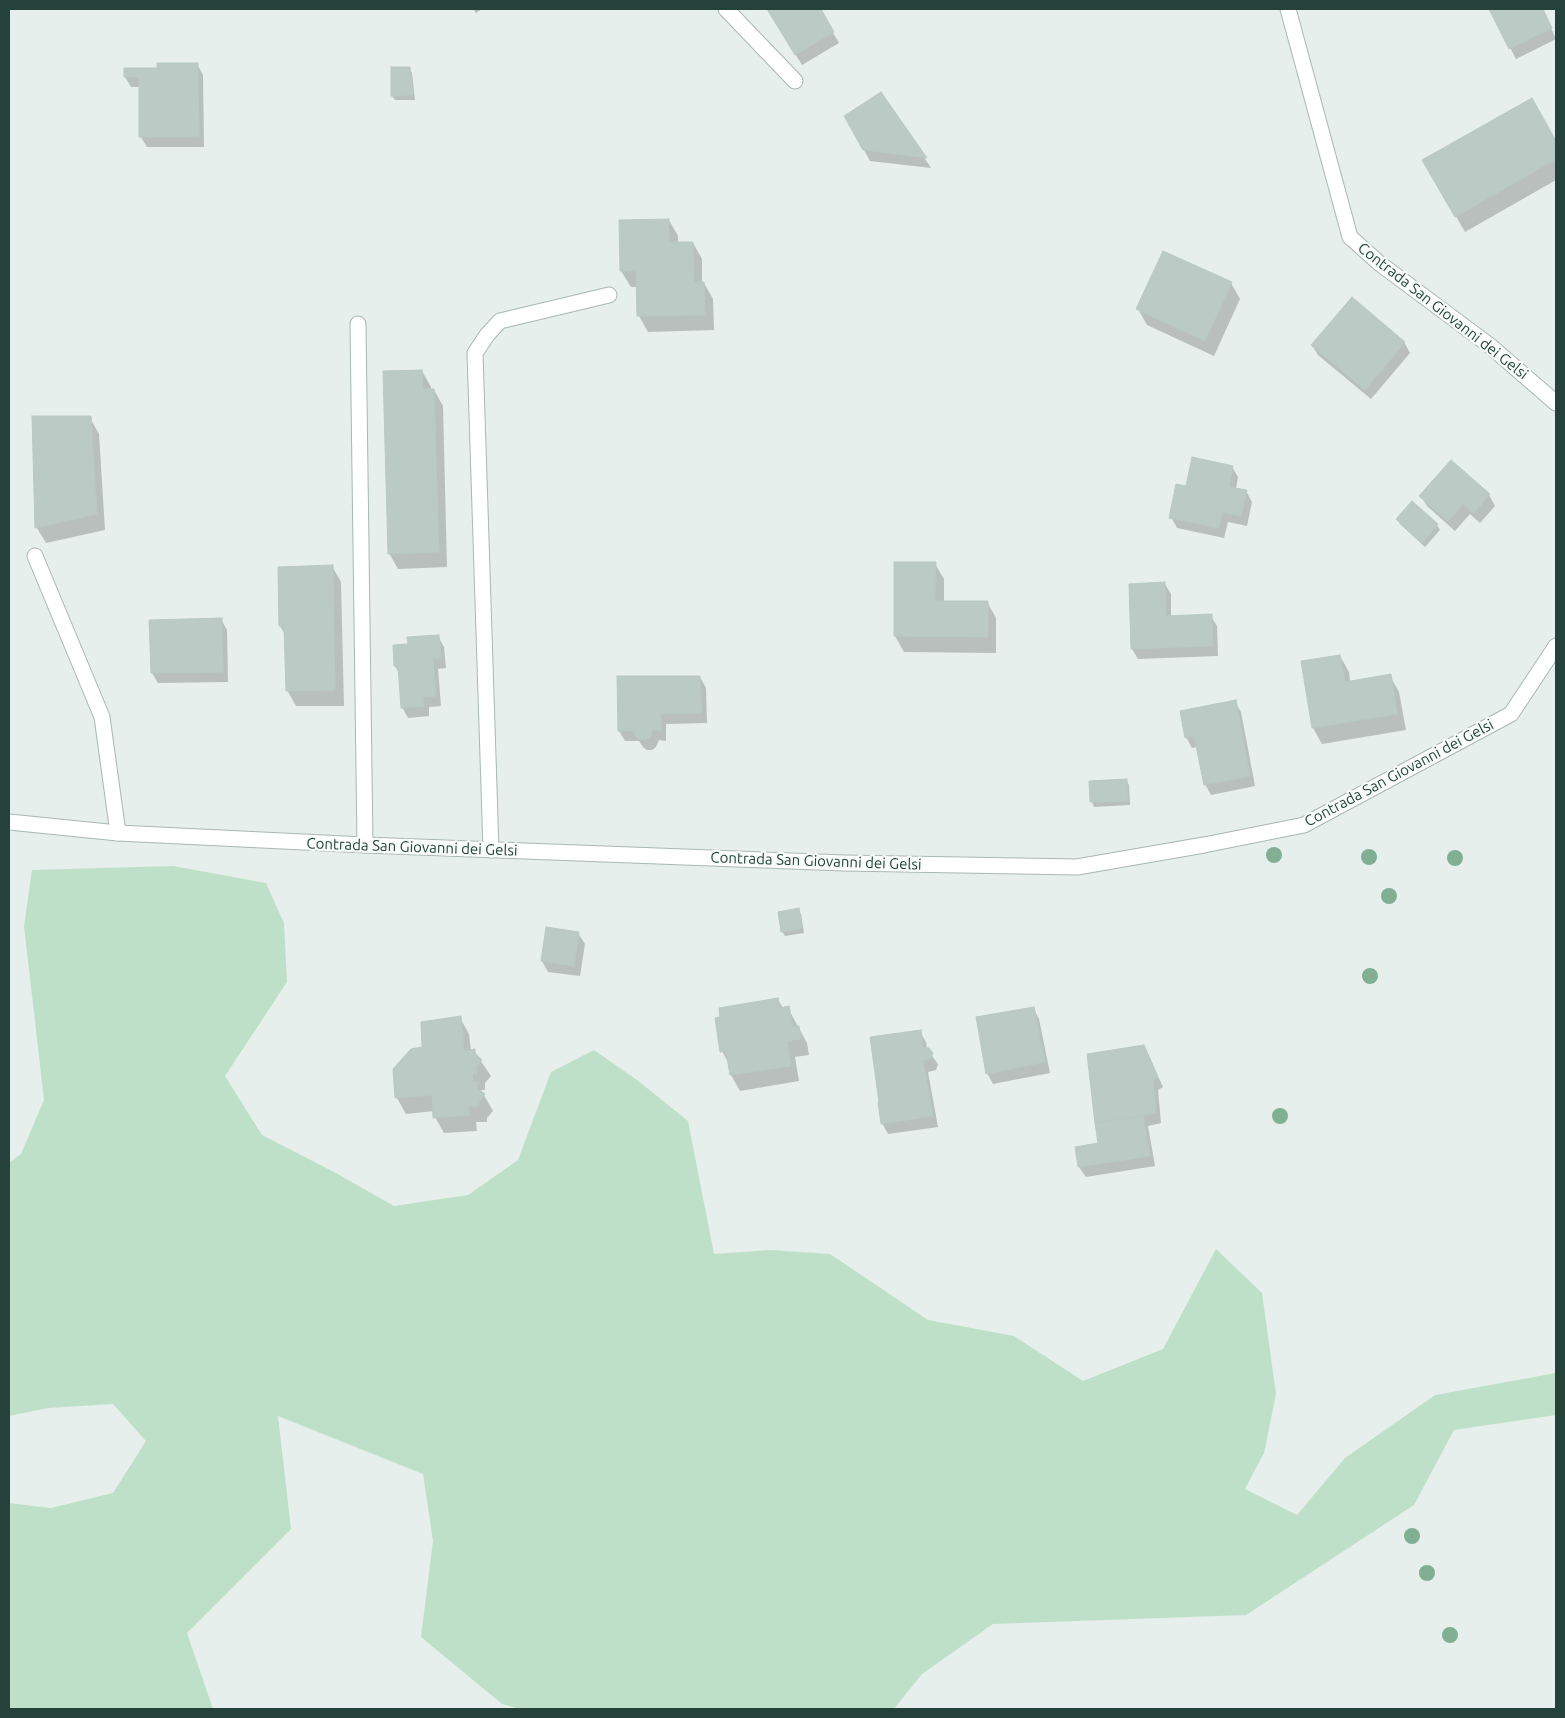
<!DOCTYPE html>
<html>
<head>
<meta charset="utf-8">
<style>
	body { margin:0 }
	#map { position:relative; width:1565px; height:1718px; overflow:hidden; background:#e6efeb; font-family:Ubuntu,sans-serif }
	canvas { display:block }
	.frame { position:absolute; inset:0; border:10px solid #24423a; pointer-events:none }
</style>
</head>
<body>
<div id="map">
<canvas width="1565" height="1718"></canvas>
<div class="frame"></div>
</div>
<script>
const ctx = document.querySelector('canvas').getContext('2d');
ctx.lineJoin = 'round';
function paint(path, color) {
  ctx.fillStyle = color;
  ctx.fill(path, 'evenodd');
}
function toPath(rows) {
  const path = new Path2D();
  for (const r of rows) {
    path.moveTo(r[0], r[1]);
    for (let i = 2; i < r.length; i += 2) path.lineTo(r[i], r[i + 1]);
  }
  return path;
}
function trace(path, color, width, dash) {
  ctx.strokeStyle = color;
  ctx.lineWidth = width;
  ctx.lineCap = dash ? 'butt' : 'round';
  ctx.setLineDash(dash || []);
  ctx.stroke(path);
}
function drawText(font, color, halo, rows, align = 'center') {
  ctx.font = font + ' Ubuntu,sans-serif';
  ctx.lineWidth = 4.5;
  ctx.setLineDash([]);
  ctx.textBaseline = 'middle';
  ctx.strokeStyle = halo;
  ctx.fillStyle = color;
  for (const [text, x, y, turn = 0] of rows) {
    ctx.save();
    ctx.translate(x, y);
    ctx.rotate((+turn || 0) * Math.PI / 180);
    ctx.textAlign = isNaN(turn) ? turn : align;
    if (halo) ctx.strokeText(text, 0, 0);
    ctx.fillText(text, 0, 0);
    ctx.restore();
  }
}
paint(toPath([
	[173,866,266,883,284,923,287,982,225,1076,262,1135,334,1172,394,1206,468,1195,518,1160,551,1072,594,1050,637,1080,688,1121,714,1254,770,1250,830,1254,928,1320,1014,1336,1083,1381,1163,1349,1216,1249,1262,1293,1276,1394,1264,1453,1245,1489,1297,1515,1345,1458,1435,1395,1556,1373,1556,1415,1454,1430,1414,1505,1246,1615,993,1624,922,1674,894,1709,520,1709,502,1704,421,1637,433,1541,423,1474,278,1416,291,1529,187,1633,213,1709,9,1709,9,1503,51,1508,113,1493,146,1441,113,1404,48,1408,9,1416,9,1163,21,1154,44,1100,24,926,32,870]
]), '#bfe0c8');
paint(toPath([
	[473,9,482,9,476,13],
	[768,9,819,9,839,43,802,65],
	[1490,9,1542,9,1556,39,1516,59],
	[197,64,203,75,204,147,147,147,141,137,140,87,131,87,125,77,158,69],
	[409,68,412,73,415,100,395,100,392,96],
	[881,93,931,168,870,161,846,117],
	[1531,99,1556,143,1556,180,1465,232,1424,160],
	[669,220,678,236,678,243,693,243,702,259,702,283,704,283,713,299,714,330,648,332,639,316,638,287,631,287,621,271,621,221],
	[1231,283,1240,299,1214,356,1147,325,1138,309],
	[1404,342,1410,353,1371,399,1318,355,1312,345],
	[422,371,431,387,431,390,434,390,443,406,447,567,398,569,389,553],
	[34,418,90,418,99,434,105,530,46,543,37,528],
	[1451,462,1489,495,1495,506,1480,523,1470,514,1455,531,1427,506,1421,496],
	[1232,467,1238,477,1236,489,1246,491,1252,502,1247,526,1228,522,1224,538,1177,528,1171,517,1187,487],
	[1412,502,1437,525,1440,530,1425,547,1400,524,1397,519],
	[895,563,935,564,944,579,944,602,987,602,996,618,996,653,904,652,895,636],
	[332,566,341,582,344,706,296,706,287,690,286,636,280,626,279,568],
	[1165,584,1171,594,1171,617,1211,616,1217,626,1218,656,1138,659,1132,649],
	[221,619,227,630,228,682,158,683,152,673],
	[438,636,444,647,446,668,438,669,441,706,429,707,429,716,408,718,402,707,399,673,395,666,409,645],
	[1340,656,1349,672,1350,682,1390,676,1399,692,1406,730,1322,744,1313,728],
	[700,677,706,688,707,723,666,724,666,741,659,740,656,747,652,750,647,750,643,747,639,741,625,741,619,731],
	[1235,702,1241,712,1255,786,1211,795,1205,784,1197,747,1192,748,1186,737],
	[1126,781,1129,785,1130,805,1094,807,1092,802,1091,782],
	[798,910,801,914,804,933,785,936,782,931],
	[547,929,578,933,585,944,580,976,548,972,542,961],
	[778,1000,783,1008,788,1008,807,1043,809,1055,795,1057,799,1081,740,1091,731,1075,729,1064,722,1051],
	[1033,1008,1039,1019,1050,1073,993,1084,987,1073],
	[460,1018,469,1034,471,1051,474,1051,491,1076,485,1083,485,1090,481,1090,493,1111,487,1118,487,1122,476,1122,477,1131,444,1133,435,1117,434,1111,406,1114,397,1098,423,1048],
	[920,1032,926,1042,927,1049,938,1064,936,1070,928,1072,938,1127,888,1134,882,1123],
	[1144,1046,1163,1087,1158,1090,1161,1123,1148,1126,1155,1166,1086,1177,1079,1167,1077,1148,1099,1144,1089,1055]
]), '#0003');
const building = toPath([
	[767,9,821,9,834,32,795,55,767,9],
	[1489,9,1543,9,1552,28,1509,49,1489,9],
	[157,63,198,63,199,137,139,137,139,77,124,77,124,68,157,68,157,63],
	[391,67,410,67,413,95,391,96,391,67],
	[881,92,927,158,863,150,844,116,881,92],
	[1532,98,1556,141,1556,159,1455,217,1422,160,1532,98],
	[669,219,669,242,693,242,694,282,704,282,705,315,637,316,636,271,620,271,619,220,669,219],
	[1163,251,1232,282,1205,341,1136,309,1163,251],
	[1352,297,1405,342,1365,390,1311,345,1352,297],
	[422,370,423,389,434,389,439,552,388,554,383,371,422,370],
	[32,416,91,416,97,514,35,528,32,416],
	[1192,457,1233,466,1229,487,1247,490,1241,516,1222,512,1219,528,1169,518,1176,484,1186,486,1192,457],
	[1451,460,1490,494,1474,513,1463,504,1448,521,1419,496,1451,460],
	[1412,501,1438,524,1422,543,1396,519,1412,501],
	[894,562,936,562,935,601,988,601,988,637,894,636,894,562],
	[333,565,335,690,286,691,284,626,279,626,278,567,333,565],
	[1165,582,1166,616,1212,614,1213,646,1131,649,1129,584,1165,582],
	[222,618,223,672,151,673,149,620,222,618],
	[439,635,441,658,433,658,436,696,423,697,424,706,401,708,398,666,394,666,393,645,408,644,407,637,439,635],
	[1340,655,1345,682,1391,674,1397,714,1312,728,1301,661,1340,655],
	[617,676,700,676,702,713,661,714,661,731,653,730,651,736,646,739,640,740,635,736,634,731,618,731,617,676],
	[1236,700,1250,776,1204,785,1194,736,1185,738,1180,711,1236,700],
	[1127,779,1128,801,1090,802,1089,781,1127,779],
	[799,908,802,928,781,932,778,912,799,908],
	[546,927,579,932,574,966,541,961,546,927],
	[778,998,780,1008,789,1006,793,1027,799,1026,801,1039,787,1041,791,1066,730,1075,726,1051,720,1052,715,1018,720,1017,719,1008,778,998],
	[1034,1007,1045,1062,986,1074,976,1017,1034,1007],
	[461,1016,464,1051,475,1049,475,1053,482,1060,476,1067,477,1074,472,1074,473,1082,477,1081,477,1088,485,1094,479,1102,479,1106,468,1107,469,1115,433,1118,432,1095,395,1098,393,1069,411,1049,422,1047,421,1022,461,1016],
	[921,1030,923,1047,929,1048,933,1053,930,1059,923,1061,933,1116,881,1124,878,1102,879,1102,870,1037,921,1030],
	[1144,1045,1158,1077,1153,1079,1156,1113,1095,1123,1087,1054,1144,1045],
	[1143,1116,1150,1156,1078,1167,1075,1147,1098,1143,1095,1123,1143,1116]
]);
paint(building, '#bbcac4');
trace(building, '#b8c9c2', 1);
const service = toPath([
	[358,324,365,845],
	[35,556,102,717,118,833],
	[491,850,475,353,487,335,500,321,609,295]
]);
const minor = toPath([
	[726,9,795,81],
	[1288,9,1350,237,1379,263,1489,345,1556,403],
	[9,822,118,833,365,845,844,863,1077,867,1204,845,1304,825,1511,714,1556,646]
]);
trace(service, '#a8b8b2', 17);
trace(minor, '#a8b8b2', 17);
trace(service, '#fff', 15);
trace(minor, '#fff', 15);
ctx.fillStyle = '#80af93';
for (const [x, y] of [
	[1274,855],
	[1369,857],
	[1455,858],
	[1389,896],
	[1370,976],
	[1280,1116],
	[1412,1536],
	[1427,1573],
	[1450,1635]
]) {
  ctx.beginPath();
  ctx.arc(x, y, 8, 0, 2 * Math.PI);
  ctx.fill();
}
drawText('15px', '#24423a', '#f7fbf9', [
	["Contrada San Giovanni dei Gelsi",1443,311,38],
	["Contrada San Giovanni dei Gelsi",1399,773,-28],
	["Contrada San Giovanni dei Gelsi",412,847,2],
	["Contrada San Giovanni dei Gelsi",816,861,2]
]);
</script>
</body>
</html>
